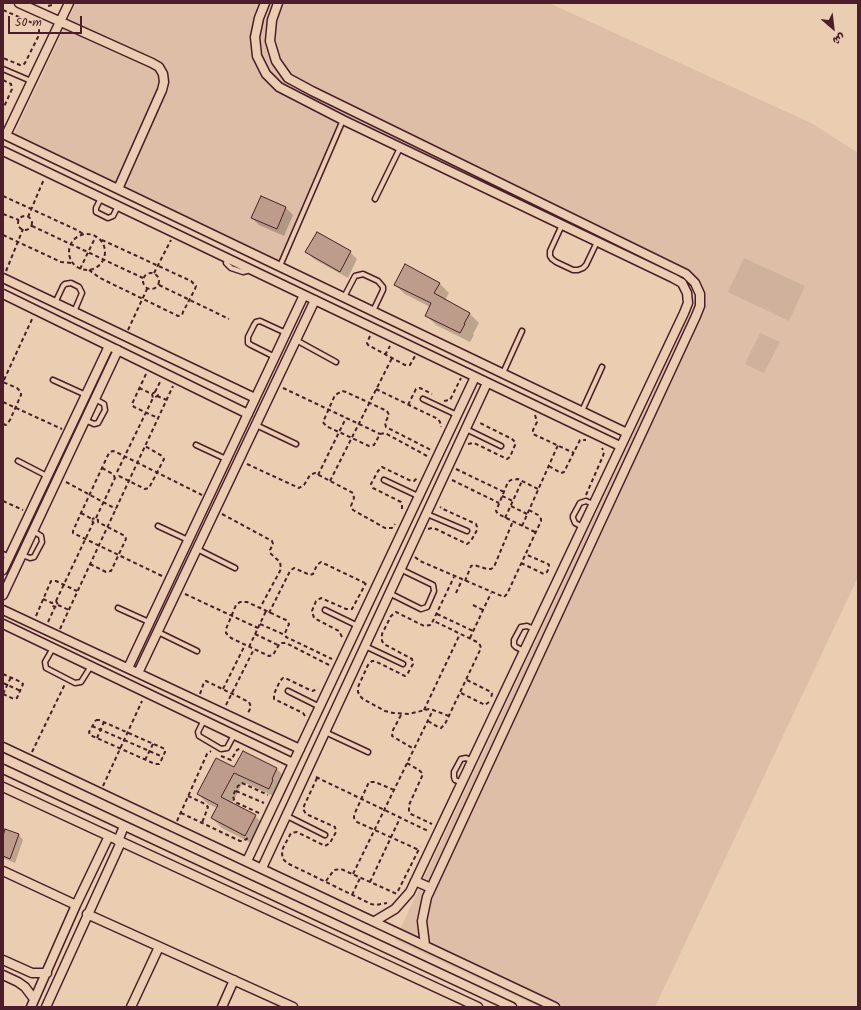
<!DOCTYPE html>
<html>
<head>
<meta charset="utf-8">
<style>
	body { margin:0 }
	#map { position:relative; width:861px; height:1010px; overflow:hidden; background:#ebcdb1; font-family:Kalam,"Playpen Sans Arabic",sans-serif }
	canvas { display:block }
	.frame { position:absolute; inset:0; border:4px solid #4a1f2b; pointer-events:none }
	.north { position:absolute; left:813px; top:8px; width:40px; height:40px; -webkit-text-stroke:3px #ebcdb1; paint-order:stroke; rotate:152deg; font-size:11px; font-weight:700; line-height:16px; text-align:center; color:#4a1f2b }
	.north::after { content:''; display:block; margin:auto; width:14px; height:18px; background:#4a1f2b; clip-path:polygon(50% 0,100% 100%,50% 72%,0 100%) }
	.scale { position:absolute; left:8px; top:16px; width:74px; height:18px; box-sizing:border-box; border:2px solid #4a1f2b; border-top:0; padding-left:5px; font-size:12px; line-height:14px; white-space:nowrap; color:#4a1f2b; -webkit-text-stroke:3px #ebcdb1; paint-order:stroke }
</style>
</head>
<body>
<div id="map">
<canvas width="861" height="1010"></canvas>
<div class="frame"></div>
<div class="north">ش</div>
<div class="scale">50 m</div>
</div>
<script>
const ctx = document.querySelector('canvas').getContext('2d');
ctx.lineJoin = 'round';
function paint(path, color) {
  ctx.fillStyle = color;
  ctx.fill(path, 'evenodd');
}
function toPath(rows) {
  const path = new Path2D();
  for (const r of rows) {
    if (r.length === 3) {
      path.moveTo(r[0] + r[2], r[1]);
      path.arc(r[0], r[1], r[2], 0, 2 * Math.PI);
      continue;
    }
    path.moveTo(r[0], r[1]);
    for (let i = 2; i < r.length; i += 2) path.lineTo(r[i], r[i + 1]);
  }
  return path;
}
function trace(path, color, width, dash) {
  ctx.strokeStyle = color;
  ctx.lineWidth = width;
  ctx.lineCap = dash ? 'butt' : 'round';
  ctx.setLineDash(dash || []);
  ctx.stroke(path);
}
paint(toPath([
	[76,3,549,3,813,124,858,153,858,577,655,1007,539,1007,395,940,690,314,694,305,695,296,689,283,680,277,349,117,282,268,12,139]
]), '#debea6');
paint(toPath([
	[744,258,805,286,789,321,728,292],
	[760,333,780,342,764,373,745,364]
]), '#d0b19b');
paint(toPath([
	[261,197,286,208,293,215,284,236,259,225,252,218],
	[306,252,350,252,357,259,348,278,314,259],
	[439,283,449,293,445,300,469,313,479,323,473,334,474,335,470,342,436,325,426,315,430,307,405,294,395,285],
	[243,752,277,769,286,779,278,798,243,782,232,804,255,816,265,826,255,845,222,828,212,818,217,808,208,804,198,794,235,768],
	[6,831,19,835,23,840,15,863,3,858,3,838]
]), '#0003');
const building = toPath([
	[261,196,286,207,277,229,251,218,261,196],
	[317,232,351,251,340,272,305,252,317,232],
	[405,264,440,283,434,293,470,313,464,324,465,324,460,333,425,316,431,303,394,285,405,264],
	[243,751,277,768,272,779,273,780,269,789,234,773,221,797,256,815,245,836,211,818,218,805,197,794,216,758,234,767,243,751],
	[5,829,19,834,10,859,3,856,3,836,5,829]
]);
paint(building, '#be9c8c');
trace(building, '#4a1f2b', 1);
const service = toPath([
	[3,69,31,81],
	[101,198,96,208,96,212,108,218,113,216,118,206],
	[375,199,400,148],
	[562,225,550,251,550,256,552,259,556,262,573,270,578,270,583,268,586,265,597,242],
	[227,259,226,263,231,268,243,272,247,271,248,268],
	[280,266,343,120],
	[344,297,355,276,363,274,378,281,383,287,383,290,373,311],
	[55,303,63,286,65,284,71,283,79,287,82,293,74,312],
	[296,340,336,362],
	[275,357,251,345,248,343,248,337,254,325,256,322,260,321,286,333],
	[503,373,522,331],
	[53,380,86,395],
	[423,399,457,415],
	[582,411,602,367],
	[85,420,94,424,98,423,105,410,104,404,95,399],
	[256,425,296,444],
	[466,429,501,446],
	[196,445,226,459],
	[18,461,47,476],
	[384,480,418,496],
	[427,514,467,531],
	[158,526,188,540],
	[583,527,575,523,573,518,573,516,580,503,586,501,593,504],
	[197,549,235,568],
	[3,554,9,557],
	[22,555,30,558,34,557,42,542,41,536,33,531],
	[389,593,421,609,427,607,434,591,433,585,400,569],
	[118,608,149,622],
	[325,610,358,626],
	[158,632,197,651],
	[365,646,403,664],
	[53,648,45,662,46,668,75,683,81,682,91,666],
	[524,651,516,647,514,645,514,640,521,627,527,626,534,629],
	[288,691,320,707],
	[204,720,198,732,199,736,221,749,227,748,234,735],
	[325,732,368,752],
	[462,783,455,780,454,777,454,772,461,759,466,758,472,761],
	[287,816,325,835]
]);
const minor = toPath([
	[19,3,152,63,159,67,163,74,164,82,162,90,118,189],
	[265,3,259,18,255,37,257,56,266,74,279,87,343,120,673,278,682,283,687,293,688,303,684,313,410,892,395,909,375,921],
	[278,3,272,20,270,41,276,61,288,78,312,91,686,274,695,283,700,294,700,306,696,316,427,897,422,921,425,945],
	[3,134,627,433],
	[6,135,69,3],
	[3,151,620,446],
	[3,278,255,398],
	[3,294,248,414],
	[3,570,109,346],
	[3,595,118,350],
	[3,610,300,749],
	[3,624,293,763],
	[128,668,304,295],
	[138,673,315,300],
	[3,747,555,1007],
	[3,769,512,1007],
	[3,787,478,1007],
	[118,841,124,826],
	[247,861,475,377],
	[262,868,487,383],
	[3,871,76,905],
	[415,881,431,888],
	[87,914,293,1007],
	[3,960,32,973,47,973],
	[3,975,18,982,25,987,34,999],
	[31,1007,76,905,109,836],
	[46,1007,121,842],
	[131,1007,159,947],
	[222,1007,234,980]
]);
trace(service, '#4a1f2b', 7);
trace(minor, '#4a1f2b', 11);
trace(toPath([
	[48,6,52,5,54,3],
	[3,10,37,25,39,29,39,35,25,63,23,65,20,65,3,58],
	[3,80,11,84,12,89,3,109],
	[3,196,77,230,83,234],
	[3,214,19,220],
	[25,223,7],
	[28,217,44,179],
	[32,226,143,278],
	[87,252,18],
	[3,235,61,262,72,263],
	[80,269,96,236],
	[89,270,100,278,178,316,182,315,183,312,195,289,196,286,191,281,100,239],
	[6,271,23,229],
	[151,281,8],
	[154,273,171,240],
	[159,285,229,319],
	[128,330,147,289],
	[370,336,367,343,368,345,405,365,410,365,415,356],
	[385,355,390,346],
	[146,374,132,404,134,407,158,418],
	[139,388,152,394,153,398,154,398,157,396,158,395,155,392,152,394],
	[283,388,380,434],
	[376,389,438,419,440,422,441,427],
	[155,392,161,380],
	[157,396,167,400],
	[444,401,450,400,461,378],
	[3,402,62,429],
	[408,405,416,389,420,388,432,394],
	[535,415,537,422,533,430,533,434,574,453],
	[3,424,6,425,10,420,21,395,21,392,17,388,3,382,33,317],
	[468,444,474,443,507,459,510,457,515,445,515,442,512,439,478,422],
	[427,456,385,433,380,434,374,445,369,446,326,426,323,422,335,395,342,391,346,392,387,411,389,415,385,423,386,427,431,450],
	[247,464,299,488,304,485,310,475,315,473,353,493,354,498,351,506,353,510,385,528,392,528,395,524],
	[549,466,561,473,564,472,580,440,586,440],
	[102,468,113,474,115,478,119,476],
	[456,469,504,492],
	[117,472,153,398],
	[318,475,346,418],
	[119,476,145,489,149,488,164,459,162,456,145,446],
	[452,480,499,503],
	[330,481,392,358],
	[66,482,116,509],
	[586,495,603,456,604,452,602,448],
	[502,496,513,501],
	[3,501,23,510],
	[511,506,527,514],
	[402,509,402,504,401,502,373,488,371,484,378,471,382,467,411,481,414,481,417,478],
	[81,513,92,519,93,523,98,522,98,520,96,518,92,519],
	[222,514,272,541,273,544,270,550,270,553,280,562,281,569,260,608],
	[96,518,115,478],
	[505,518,522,481],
	[522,526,558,445],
	[428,529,432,528,436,529,467,544,471,541,477,530,477,527,476,524,443,509,440,507],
	[535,532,498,514,496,511,508,482,511,480,518,479,538,489],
	[415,557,420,561,504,597,507,594,541,521,541,519,538,515,529,510],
	[521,563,544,574,547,572,549,568,549,565,548,564,525,554],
	[90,564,106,572,111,571,126,539,125,536,98,522],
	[162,576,73,533,73,531,81,513,108,455,110,452,113,451,116,452,202,495],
	[465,581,471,566,474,565,487,569,491,569,494,567,513,521],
	[456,593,462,580],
	[185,594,258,628],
	[43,599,52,603,56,601,58,605,55,607,53,606,52,603],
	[56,601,93,523],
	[58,605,69,610],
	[473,605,483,610],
	[269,613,290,571,294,568,310,575,313,574,317,565,321,562,365,583],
	[437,614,473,631],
	[36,616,51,581,56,581,77,591],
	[48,622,55,607],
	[260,624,285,635],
	[60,629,173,386],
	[255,634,278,645],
	[342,637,339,631,314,618,312,611,316,601,321,598,346,609,352,609,366,583],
	[470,638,491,593],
	[249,647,266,611],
	[329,665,286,643,280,643,273,655,269,656,231,638,226,633,226,629,236,605,240,602,247,602,286,620,289,624,285,633,286,637,332,659],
	[3,674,21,682,23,684,17,698,14,699,3,694],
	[467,680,491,692,492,694,491,698],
	[3,683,21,691],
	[223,689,245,645],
	[461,693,485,705,489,702],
	[3,694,11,677],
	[200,694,204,682,206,681,249,702,251,707,247,715],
	[226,705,254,649],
	[424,710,460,634],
	[401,715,393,730,392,736,414,749],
	[305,716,303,713,274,699,274,694,280,681,283,678,285,678,310,690,313,691,318,688],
	[449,716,433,710,429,709,409,714,393,713,385,711,363,699,360,696,358,692,358,687,368,665,372,661,375,661,405,676,408,673,413,664,412,659,384,644,382,641,382,634,391,616,396,612,424,626,431,625,454,577],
	[96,720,99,720,165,749,165,752,160,763,159,764,155,764,90,735,89,732,96,720],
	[428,721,438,727,441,728,445,724,481,648,480,645,477,642,434,621],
	[92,726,163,757],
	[97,738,104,722],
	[32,752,65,684],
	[221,756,231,760,237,750,241,748],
	[145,760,153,744],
	[407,763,419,770,423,774,409,805,409,812,411,814,432,824],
	[316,777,428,831],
	[317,778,304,806,303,809,306,814,335,827,336,832,330,843,325,846,297,832,291,833,283,848,282,854,283,859,287,863,371,904,376,905,387,903],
	[103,786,142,701],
	[394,790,375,782,369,782,354,815,354,818,357,822,419,850],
	[236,791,264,803],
	[188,796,205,804,208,807,202,823],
	[181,813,240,841,243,841,248,838],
	[259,813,235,802,234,800,233,795,238,786,242,783,268,795],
	[177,821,207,754,211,751],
	[353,874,433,710],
	[326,881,334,870,341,869,397,894],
	[370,882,400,818],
	[398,891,420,847],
	[352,895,360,878]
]), '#4a1f2b', 2, [4, 3]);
trace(service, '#ebcdb1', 4);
trace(minor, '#ebcdb1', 8);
</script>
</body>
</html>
